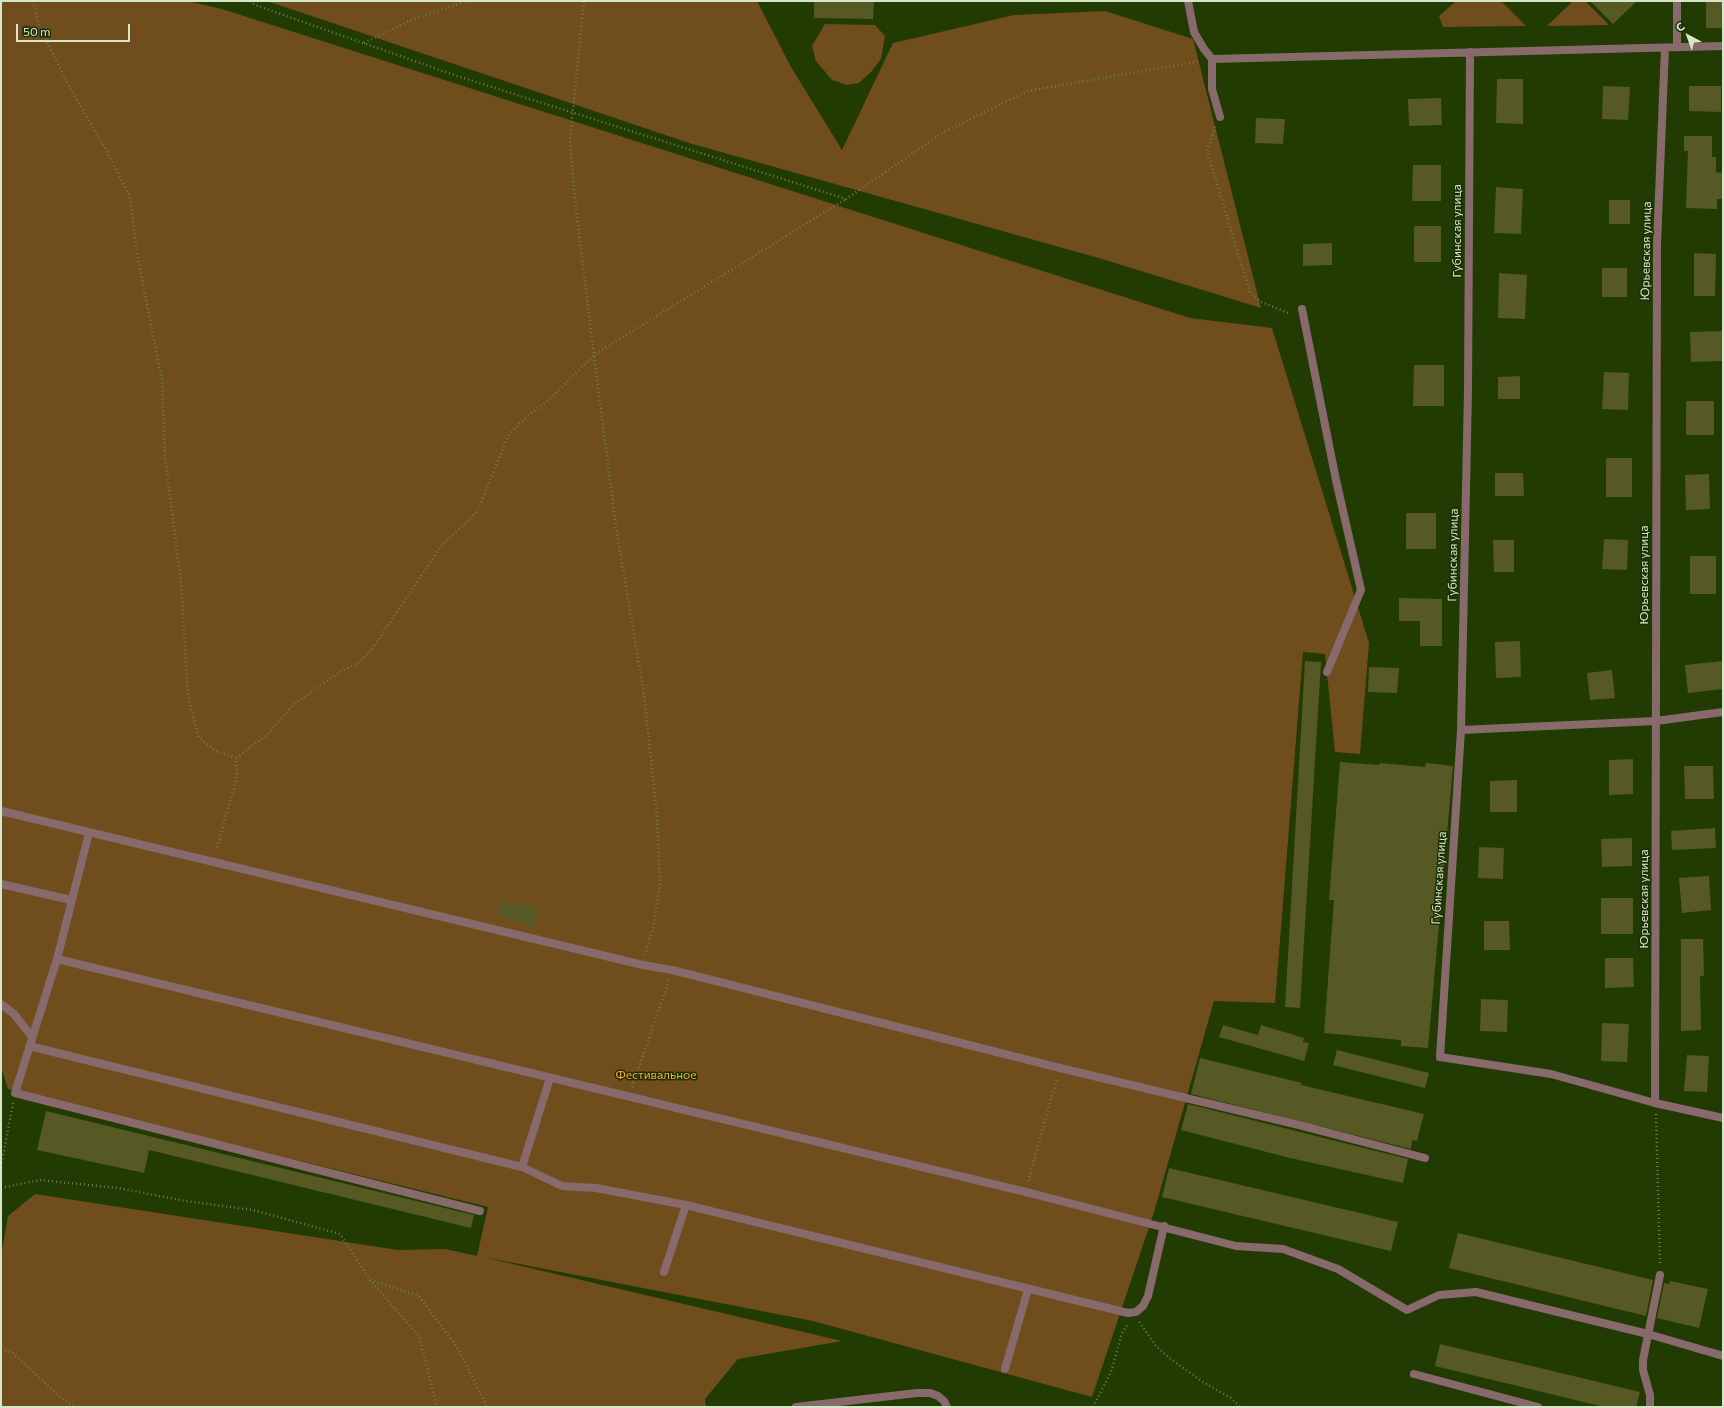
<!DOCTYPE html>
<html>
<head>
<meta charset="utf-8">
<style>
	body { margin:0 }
	#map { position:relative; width:1724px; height:1408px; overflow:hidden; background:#213b02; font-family:Commissioner,sans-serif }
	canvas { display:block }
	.frame { position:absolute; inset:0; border:2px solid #d5e6c9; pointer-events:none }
	.north { position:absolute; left:1668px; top:16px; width:40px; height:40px; -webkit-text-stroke:3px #1b2f06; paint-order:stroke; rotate:319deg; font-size:11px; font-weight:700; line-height:16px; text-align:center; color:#d5e6c9 }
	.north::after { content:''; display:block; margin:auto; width:14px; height:18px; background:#d5e6c9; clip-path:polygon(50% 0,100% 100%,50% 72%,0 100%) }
	.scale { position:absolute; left:16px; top:24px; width:114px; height:18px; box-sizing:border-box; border:2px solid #d5e6c9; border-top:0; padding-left:5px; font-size:12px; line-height:14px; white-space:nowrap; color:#d5e6c9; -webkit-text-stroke:3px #1b2f06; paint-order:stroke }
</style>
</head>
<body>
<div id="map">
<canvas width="1724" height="1408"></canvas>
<div class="frame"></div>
<div class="north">С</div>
<div class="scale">50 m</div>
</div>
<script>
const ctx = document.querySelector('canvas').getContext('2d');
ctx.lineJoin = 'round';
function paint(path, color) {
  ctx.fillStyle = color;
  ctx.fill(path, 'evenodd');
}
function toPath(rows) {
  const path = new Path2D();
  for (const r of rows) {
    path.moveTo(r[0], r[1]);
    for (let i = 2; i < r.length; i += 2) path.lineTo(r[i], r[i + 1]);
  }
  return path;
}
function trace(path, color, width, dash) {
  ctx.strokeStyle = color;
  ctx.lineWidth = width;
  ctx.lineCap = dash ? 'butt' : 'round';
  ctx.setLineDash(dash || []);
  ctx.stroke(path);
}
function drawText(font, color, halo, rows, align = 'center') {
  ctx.font = font + ' Commissioner,sans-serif';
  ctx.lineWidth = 3;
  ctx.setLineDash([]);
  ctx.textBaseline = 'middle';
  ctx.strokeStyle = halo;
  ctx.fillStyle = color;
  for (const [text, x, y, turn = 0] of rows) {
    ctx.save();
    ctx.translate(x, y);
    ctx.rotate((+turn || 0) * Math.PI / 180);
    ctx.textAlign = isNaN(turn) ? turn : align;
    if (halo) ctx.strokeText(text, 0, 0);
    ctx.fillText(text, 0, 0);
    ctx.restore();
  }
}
paint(toPath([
	[1,1,187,1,222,9,1190,318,1272,328,1369,643,1360,754,1335,752,1325,654,1303,652,1275,1003,1214,1001,1154,1212,1092,1397,813,1321,483,1257,842,1341,738,1359,705,1399,706,1407,1,1407,1,1256,8,1216,35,1194,398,1250,445,1249,477,1256,488,1207,8,1089,1,1067],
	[267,1,757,1,791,67,842,150,893,43,1014,15,1105,11,1193,39,1261,308,1102,259,689,143],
	[1456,1,1501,1,1526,26,1443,27,1439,16],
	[1573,1,1585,1,1609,25,1547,26],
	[825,24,875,25,885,36,881,59,871,72,859,83,847,85,832,80,816,61,812,46]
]), '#704d1c');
paint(toPath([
	[814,1,874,1,873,19,814,18],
	[1590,1,1637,1,1613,24],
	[1706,1,1723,1,1723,28,1706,28],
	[1497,79,1523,79,1523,124,1496,123],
	[1603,86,1630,87,1628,120,1602,119],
	[1689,86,1721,86,1721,112,1689,111],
	[1441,98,1442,125,1409,126,1408,99],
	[1256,118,1285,119,1283,144,1255,143],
	[1684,136,1712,136,1712,157,1716,157,1716,172,1723,173,1723,199,1717,199,1717,209,1686,208,1688,151,1684,151],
	[1413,165,1441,165,1441,201,1412,201],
	[1496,187,1523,189,1521,234,1494,233],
	[1609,200,1630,200,1630,224,1609,224],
	[1414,226,1441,226,1441,262,1414,262],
	[1332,243,1332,265,1303,266,1303,244],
	[1694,253,1716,254,1715,296,1694,296],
	[1602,268,1627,268,1627,297,1602,297],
	[1499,273,1527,275,1525,319,1498,318],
	[1723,331,1723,361,1691,362,1690,332],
	[1414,365,1444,365,1444,406,1413,406],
	[1604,372,1629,373,1628,410,1602,409],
	[1520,376,1520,399,1498,399,1498,377],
	[1686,401,1714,401,1714,435,1686,435],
	[1606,458,1632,458,1632,497,1606,497],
	[1495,473,1523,473,1524,496,1495,496],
	[1709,474,1710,509,1686,510,1685,475],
	[1406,513,1436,513,1436,549,1406,549],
	[1604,539,1628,540,1627,570,1602,569],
	[1493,540,1514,540,1514,572,1494,572],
	[1690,556,1716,556,1716,594,1690,594],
	[1399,598,1442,599,1442,646,1420,646,1420,621,1399,621],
	[1520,641,1521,677,1496,678,1495,642],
	[1305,661,1321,662,1300,1008,1285,1007],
	[1723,661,1723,689,1688,693,1685,665],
	[1369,667,1399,668,1397,693,1368,692],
	[1612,670,1615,698,1590,700,1587,673],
	[1633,759,1633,794,1609,795,1609,760],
	[1340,762,1379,765,1380,763,1425,767,1426,763,1453,766,1428,1048,1401,1046,1401,1040,1324,1033,1334,900,1329,900],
	[1684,766,1713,766,1714,799,1685,799],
	[1517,780,1517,812,1490,812,1490,781],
	[1715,828,1716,848,1672,850,1671,831],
	[1632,838,1632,866,1602,867,1601,839],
	[1479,847,1504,848,1503,879,1478,878],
	[1709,876,1711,910,1682,913,1679,878],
	[1601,898,1633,898,1633,934,1601,934],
	[502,900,524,907,525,903,539,908,533,927,497,915],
	[1484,921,1509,921,1510,950,1484,950],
	[1681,939,1703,939,1704,976,1700,976,1701,1030,1681,1031],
	[1605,958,1633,958,1634,987,1605,988],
	[1481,999,1508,1000,1507,1032,1480,1031],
	[1602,1023,1629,1024,1627,1062,1601,1061],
	[1223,1025,1258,1035,1261,1025,1304,1038,1303,1042,1309,1043,1304,1061,1219,1037],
	[1337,1050,1429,1073,1425,1088,1333,1065],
	[1687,1055,1709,1056,1707,1092,1684,1091],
	[1200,1058,1302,1083,1301,1085,1424,1114,1417,1141,1412,1140,1411,1149,1191,1094],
	[1188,1104,1408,1159,1403,1183,1290,1158,1181,1130],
	[46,1111,474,1215,471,1228,149,1150,144,1173,37,1150],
	[1169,1168,1398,1222,1391,1251,1162,1197],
	[1458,1233,1653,1280,1646,1316,1449,1268],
	[1670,1281,1708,1289,1699,1328,1657,1318,1664,1283,1669,1284],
	[1440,1344,1640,1392,1636,1407,1604,1407,1435,1366]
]), '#565923');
trace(toPath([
	[33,1,39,25,69,86,106,150,130,196,137,254,162,380,165,457,181,583,188,696,199,738,215,751,236,758,237,777,216,851],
	[250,1,255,5,457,76,846,199,944,132,1028,91,1200,61],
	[364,43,409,21,467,1],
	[1215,127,1207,151,1250,293,1261,302,1291,314],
	[236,758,266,736,294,704,341,671,360,662,373,648,441,546,477,512,509,434,524,419,551,398,594,355,574,192,570,139,584,1],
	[645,955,654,924,660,885,657,815,644,694,616,528,594,355,846,199],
	[632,1087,669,980],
	[1656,1114,1660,1265],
	[1,1167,13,1103],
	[1028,1181,1057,1078],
	[1,1188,40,1180,118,1188,185,1201,253,1210,340,1234,370,1280,419,1336,437,1407],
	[370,1280,419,1296,459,1350,487,1407],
	[1139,1322,1156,1346,1172,1360,1203,1382,1231,1398,1240,1407],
	[1,1350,12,1352,59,1396,75,1407],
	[1093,1407,1111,1372,1122,1333,1128,1324]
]), '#697f51', 2.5, [1, 3]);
trace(toPath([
	[1212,59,1212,89,1220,117],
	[1302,309,1336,480,1361,590,1327,672],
	[1,811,643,965,672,970,1060,1068,1299,1125,1425,1158],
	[89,833,57,959,15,1093,480,1211],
	[1,884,71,900],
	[57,959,1026,1192,1236,1246,1283,1249,1338,1269,1407,1310,1439,1295,1476,1292,1648,1334,1723,1356],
	[1,1004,14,1014,32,1037],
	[29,1046,522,1167,562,1186,596,1188,686,1205,1128,1313,1136,1312,1143,1306,1148,1296,1164,1226],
	[1440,1057,1551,1074,1655,1103,1723,1118],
	[522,1167,550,1078],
	[664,1272,686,1205],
	[1005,1369,1028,1289],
	[1414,1374,1538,1407],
	[796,1407,917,1393,930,1393,938,1396,944,1401,947,1407],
	[1650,1407,1650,1395,1643,1370,1643,1360,1660,1275]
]), '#886a6d', 8);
trace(toPath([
	[1188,1,1194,32,1204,49,1212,59,1723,46],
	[1677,47,1677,1],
	[1461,730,1656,721,1723,712],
	[1440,1057,1461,730,1468,391,1470,52],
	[1655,1103,1657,244,1665,48]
]), '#886a6d', 8);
drawText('12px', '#d5e6c9', '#1b2f06', [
	["Губинская улица",1457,231,-90],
	["Юрьевская улица",1646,251,-89],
	["Губинская улица",1453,555,-89],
	["Юрьевская улица",1644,575,-90],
	["Губинская улица",1439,878,-86],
	["Юрьевская улица",1644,899,-90]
]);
drawText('12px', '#fcac34', '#1b2f06', [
	["Фестивальное",656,1075]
]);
</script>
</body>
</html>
